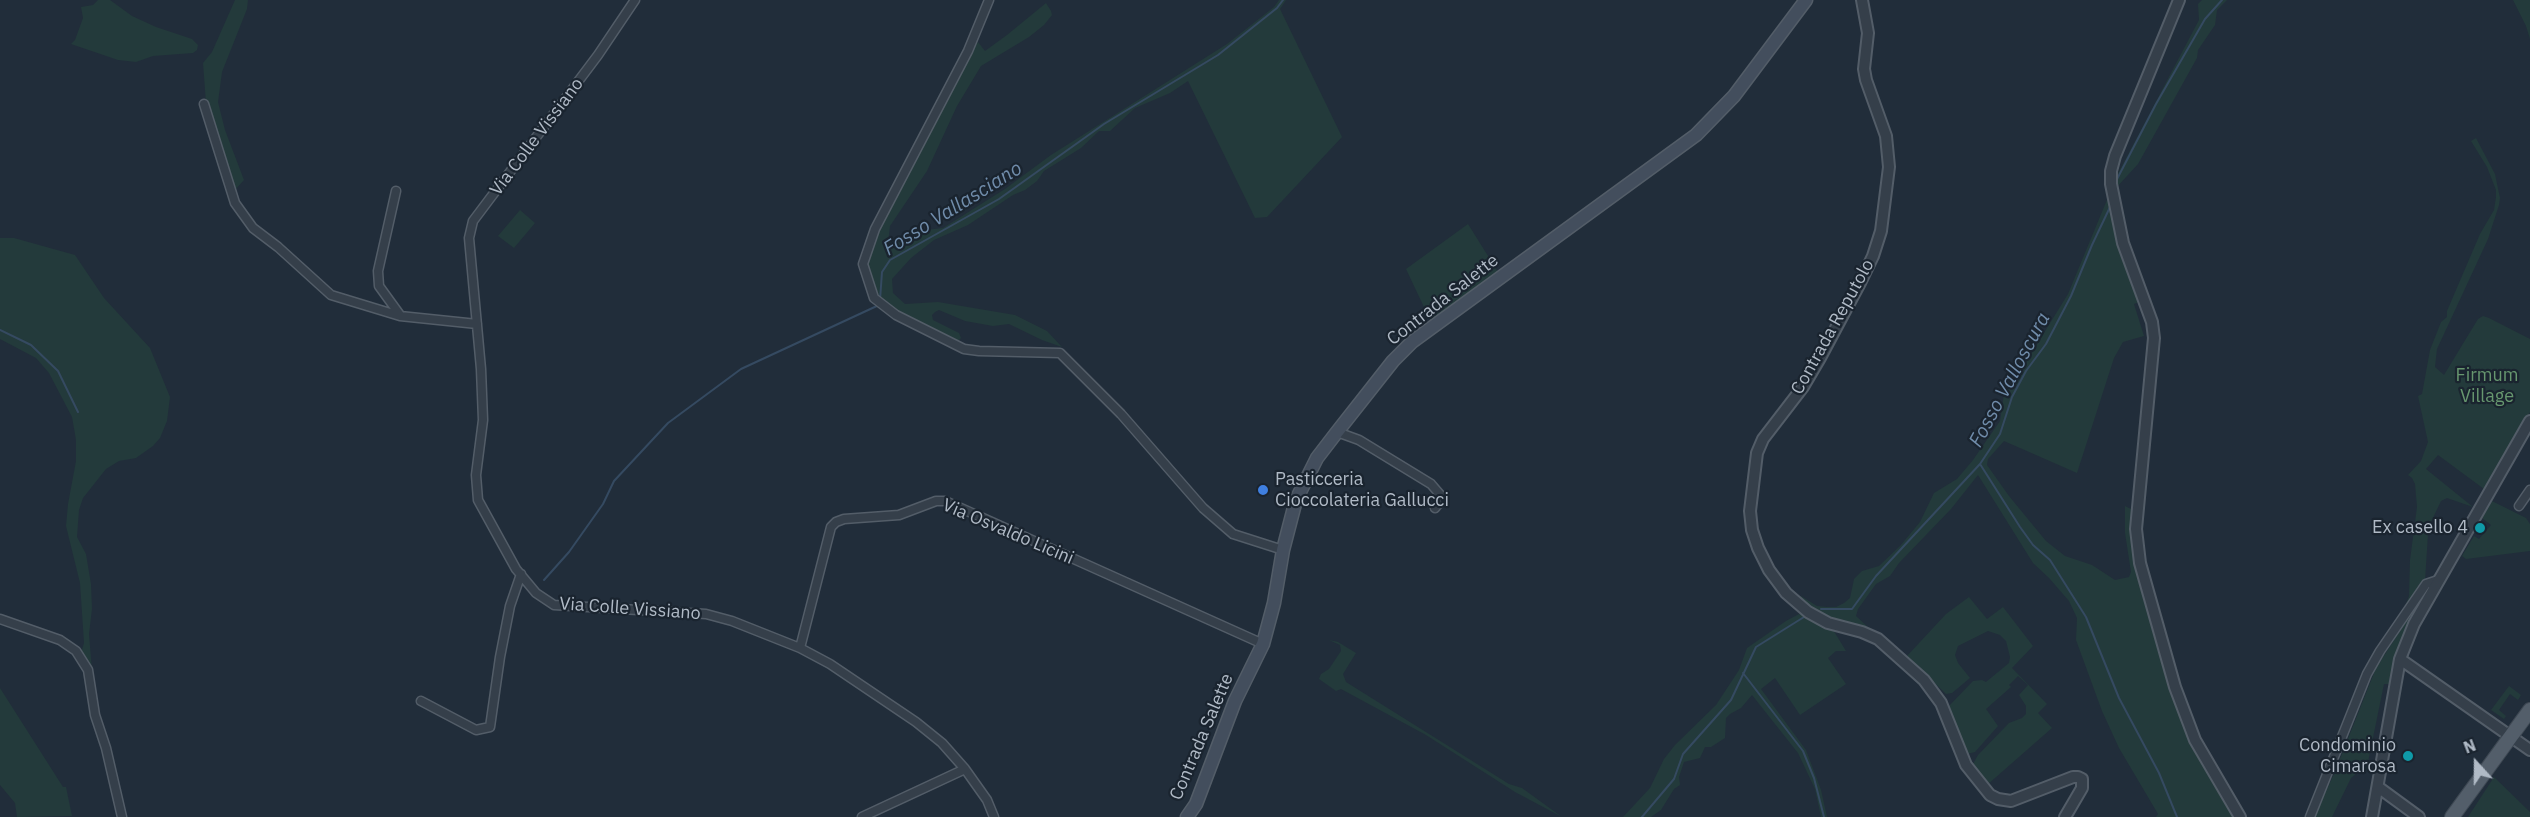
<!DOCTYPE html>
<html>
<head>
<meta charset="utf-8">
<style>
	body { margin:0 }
	#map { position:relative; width:2530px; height:817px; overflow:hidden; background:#212d3a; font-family:"IBM Plex Sans",sans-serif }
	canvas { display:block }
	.north { position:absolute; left:2446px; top:733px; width:60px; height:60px; -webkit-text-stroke:4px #1a242f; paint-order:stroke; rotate:339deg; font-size:16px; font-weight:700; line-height:24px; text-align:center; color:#b0bac6 }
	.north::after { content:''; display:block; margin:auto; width:21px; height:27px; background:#b0bac6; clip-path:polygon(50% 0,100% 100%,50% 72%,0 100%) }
</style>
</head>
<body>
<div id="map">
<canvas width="2530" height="817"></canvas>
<div class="north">N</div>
</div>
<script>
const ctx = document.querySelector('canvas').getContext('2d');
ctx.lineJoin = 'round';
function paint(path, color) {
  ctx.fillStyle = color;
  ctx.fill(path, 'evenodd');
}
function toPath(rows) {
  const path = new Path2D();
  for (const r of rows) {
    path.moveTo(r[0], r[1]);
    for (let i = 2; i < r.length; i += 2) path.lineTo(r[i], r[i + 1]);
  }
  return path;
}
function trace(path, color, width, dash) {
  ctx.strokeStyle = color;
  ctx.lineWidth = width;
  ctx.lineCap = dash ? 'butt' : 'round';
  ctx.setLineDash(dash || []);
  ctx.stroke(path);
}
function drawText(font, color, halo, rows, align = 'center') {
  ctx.font = font + ' "IBM Plex Sans",sans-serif';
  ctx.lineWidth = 4.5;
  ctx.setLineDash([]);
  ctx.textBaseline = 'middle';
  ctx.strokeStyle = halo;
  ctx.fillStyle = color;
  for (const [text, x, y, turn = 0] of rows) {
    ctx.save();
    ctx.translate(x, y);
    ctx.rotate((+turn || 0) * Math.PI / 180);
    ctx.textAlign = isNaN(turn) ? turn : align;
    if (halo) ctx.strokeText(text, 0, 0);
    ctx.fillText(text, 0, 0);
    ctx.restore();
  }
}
paint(toPath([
	[98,0,110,0,132,16,156,27,192,39,198,45,197,50,193,53,153,56,136,62,118,60,71,44,75,40,83,18,81,7,93,5],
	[235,0,248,0,247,9,222,72,218,102,225,130,244,180,234,191,206,103,203,63,212,52],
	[1279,0,1286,0,1280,9,1342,137,1267,217,1255,218,1188,81,1170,93,1135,108,1110,131,1099,131,1081,148,1044,171,1037,181,1025,190,1013,195,968,225,934,240,911,258,892,279,893,293,905,304,938,302,1015,315,1047,331,1062,347,1042,340,1009,324,993,326,965,321,939,310,935,312,932,315,933,320,959,333,961,338,956,343,908,320,875,294,866,262,877,233,969,53,978,42,985,51,1007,35,1046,3,1051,11,1052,15,1044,25,1029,37,981,66,957,106,927,171,890,226,888,244,908,232,943,228,1005,189,1051,155,1227,44,1274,7],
	[2202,0,2227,0,2217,10,2215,25,2198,50,2197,58,2138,164,2116,188,2114,181,2199,20,2198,4],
	[2513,0,2530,0,2530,39,2526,26],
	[2476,138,2495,174,2500,198,2499,205,2488,239,2437,349,2435,367,2444,375,2478,319,2483,316,2489,318,2530,339,2530,412,2484,489,2438,455,2426,469,2473,507,2447,498,2441,501,2431,522,2428,534,2425,581,2419,586,2402,615,2409,596,2410,560,2417,507,2415,484,2412,478,2408,475,2421,461,2428,442,2418,396,2422,394,2430,350,2441,322,2447,317,2447,311,2480,234,2494,210,2496,197,2496,190,2487,167,2471,141],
	[2109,195,2141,301,2134,304,2144,336,2123,342,2114,358,2077,473,2004,441,1988,459,1987,465,2009,496,2046,541,2065,556,2092,565,2115,580,2129,577,2131,572,2125,533,2125,506,2133,510,2168,674,2233,817,2156,817,2158,814,2119,748,2102,711,2076,640,2077,618,2069,601,2049,578,2033,563,1978,475,1951,509,1899,563,1890,576,1876,584,1858,609,1856,616,1872,631,1818,614,1800,599,1801,596,1817,606,1827,607,1836,607,1844,603,1850,598,1854,579,1862,571,1879,566,1900,546,1920,522,1934,493,1957,479,1973,460,2000,421,2004,394,2011,382,2031,354,2068,294],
	[520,210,535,223,514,248,498,236],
	[1468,224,1498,272,1431,322,1406,269],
	[0,238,14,238,75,255,104,298,150,348,170,397,167,421,160,438,153,446,136,458,119,461,106,469,83,498,79,510,77,537,86,554,91,584,92,609,89,634,92,671,81,653,84,643,80,583,66,526,68,504,76,461,76,440,72,417,49,373,36,358,0,339],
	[2492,501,2526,518,2530,524,2530,551,2466,559,2462,556,2474,536,2479,539,2491,525,2482,518],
	[2426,591,2394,663,2389,684,2384,684,2366,772,2360,771,2351,778,2332,817,2314,817,2334,774,2376,668],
	[1969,597,1987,619,2003,607,2033,646,2012,668,2047,704,2038,713,2052,728,1987,785,1973,764,1978,755,2009,723,2022,718,2026,714,2026,706,2019,695,2028,685,2018,676,2009,685,2011,687,1986,709,1998,726,1975,752,1967,754,1949,706,1973,681,1982,680,1986,682,2009,663,2010,657,2006,641,2000,635,1988,631,1958,646,1955,655,1958,663,1970,678,1952,693,1946,694,1907,656,1946,614],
	[1801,613,1814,622,1832,628,1846,651,1836,651,1828,658,1846,684,1800,715,1775,678,1761,689,1806,750,1821,790,1827,817,1821,817,1815,789,1798,753,1752,695,1741,708,1730,714,1726,718,1725,738,1711,747,1705,747,1700,758,1684,762,1679,777,1680,785,1674,789,1661,810,1651,817,1623,817,1650,788,1664,759,1675,745,1716,705,1739,670,1747,648,1786,621],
	[1329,640,1338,642,1356,653,1343,674,1346,682,1509,784,1522,788,1562,817,1515,792,1426,735,1341,689,1336,691,1319,679,1321,674,1329,669,1341,651,1340,645],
	[2509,686,2521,695,2518,700,2510,694,2499,710,2506,716,2504,719,2491,710],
	[0,688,63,787,66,787,72,816,17,817,15,803,0,785],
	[2494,777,2530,812,2530,817,2468,817]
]), '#233a3b');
trace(toPath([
	[2115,183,2156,104,2205,19,2222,0],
	[880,300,882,272,890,260,999,199,1104,124,1218,55,1277,8,1283,0],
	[0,330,31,345,58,371,78,412],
	[1980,464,2020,527,2033,545,2050,560,2086,617,2119,698,2159,773,2177,817],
	[544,580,569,552,603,504,614,481,668,423,741,369,879,305],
	[1821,609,1852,609,1876,576,1980,464,2000,434,2012,397,2026,371,2046,344,2071,296,2092,245,2111,205],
	[1743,673,1803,751,1814,778,1824,817],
	[1642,817,1674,779,1683,754,1731,700,1756,647,1804,617]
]), '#354a61', 2);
const minor = toPath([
	[635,0,598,55,473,221,469,238,481,369,483,420,476,475,478,500,516,569,536,593,554,605,706,614,732,621,800,648,830,664,916,722,942,743,965,769,987,800,994,817],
	[989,0,968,51,875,229,863,264,874,298,896,315,964,349,979,351,1060,353,1121,414,1203,508,1233,534,1283,550],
	[204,104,235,203,253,228,278,247,331,295,400,316,477,324],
	[396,191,378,271,379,286,400,315],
	[1337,432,1359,440,1431,484,1443,498,1435,508],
	[2519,506,2530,490],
	[0,619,60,640,76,651,88,670,95,715,106,748,122,817],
	[800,648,831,527,836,522,844,519,899,515,936,501,945,501,1263,644],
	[421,701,476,730,490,727,500,657,510,606,521,574],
	[862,817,965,769],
	[2310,817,2367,674,2380,651,2426,584,2438,580]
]);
const tertiary = toPath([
	[1862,0,1868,33,1864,69,1866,80,1886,136,1889,167,1881,231,1873,256,1860,283,1820,358,1803,387,1763,439,1757,453,1750,511,1752,530,1758,548,1769,570,1786,593,1808,612,1828,623,1862,632,1878,639,1924,680,1941,703,1966,765,1990,795,1998,799,2011,801,2073,777,2078,777,2082,779,2082,788,2065,817],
	[2179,0,2115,156,2111,171,2111,184,2123,243,2152,322,2154,338,2136,529,2140,563,2175,687,2195,740,2240,817],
	[2400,659,2530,750],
	[2378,787,2419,817],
	[2372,817,2400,659,2414,624,2530,421]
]);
const secondary = toPath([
	[1187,817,1196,804,1235,701,1263,644,1274,603,1283,550,1296,500,1317,458,1337,432,1393,361,1412,342,1696,135,1734,96,1806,0]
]);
const primary = toPath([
	[2452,817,2530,710]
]);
trace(minor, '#535d68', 11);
trace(tertiary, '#535d68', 14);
trace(secondary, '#535d68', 15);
trace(primary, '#3e4853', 16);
trace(minor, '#353f4a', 8);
trace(tertiary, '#353f4a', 10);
trace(secondary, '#434e5d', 12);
trace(primary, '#535e6a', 14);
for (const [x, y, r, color] of [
	[1263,490,6,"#3f7fe0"],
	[2480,528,6,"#0f9aa8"],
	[2408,756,6,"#0f9aa8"]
]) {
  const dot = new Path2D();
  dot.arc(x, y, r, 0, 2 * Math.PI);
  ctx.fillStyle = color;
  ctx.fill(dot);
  trace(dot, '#1a242f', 2);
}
drawText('18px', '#b0bac6', '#1a242f', [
	["Via Colle Vissiano",537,137,-53],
	["Contrada Salette",1443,300,-38],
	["Contrada Reputolo",1833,327,-61],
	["Via Osvaldo Licini",1008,532,23],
	["Via Colle Vissiano",630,609,4],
	["Contrada Salette",1202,737,-67]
]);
drawText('18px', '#67976f', '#1a242f', [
	["Firmum",2487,376],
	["Village",2487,397]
]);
drawText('18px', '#b0bac6', '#1a242f', [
	["Pasticceria",1275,480,"left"],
	["Cioccolateria Gallucci",1275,501,"left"],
	["Ex casello 4",2468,528],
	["Condominio",2396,746],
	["Cimarosa",2396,767]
], 'right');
drawText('italic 20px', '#708caa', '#1a242f', [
	["Fosso Vallasciano",953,209,-32],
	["Fosso Valloscura",2010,380,-62]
]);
</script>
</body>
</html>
